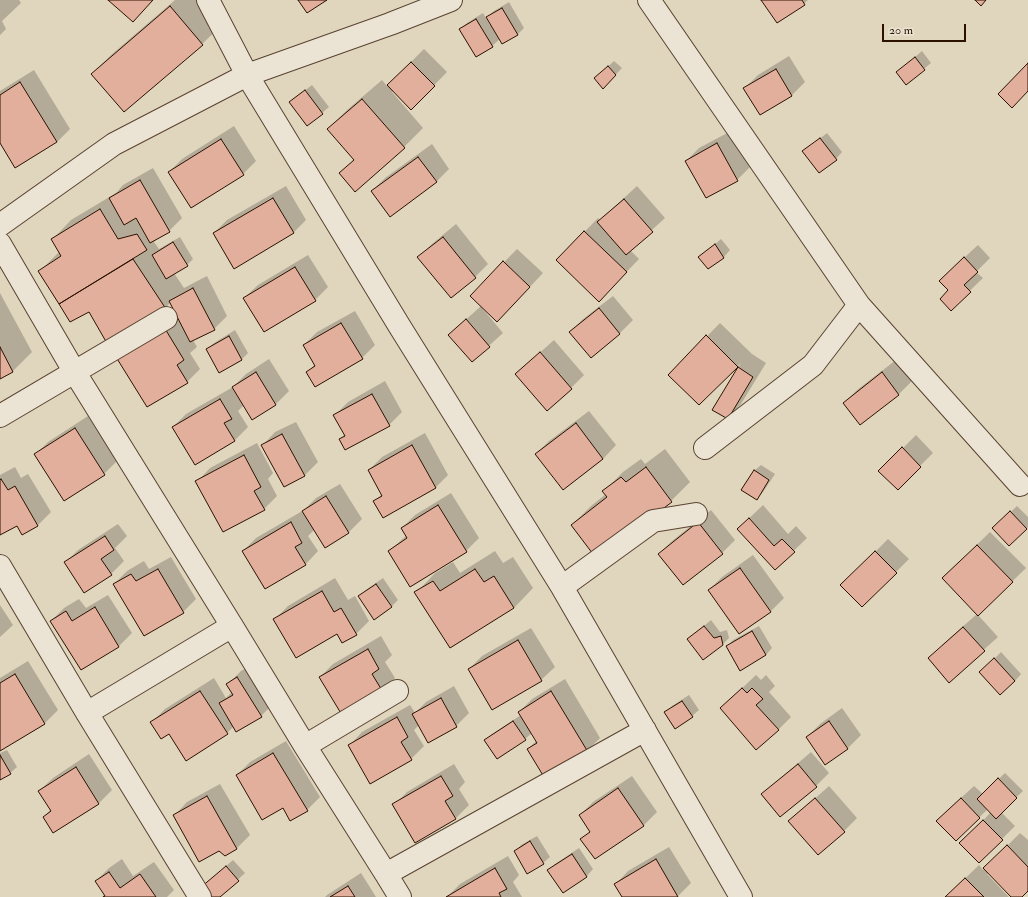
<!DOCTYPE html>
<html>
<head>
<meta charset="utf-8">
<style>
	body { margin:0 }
	#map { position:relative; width:1028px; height:897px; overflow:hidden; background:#e0d6bd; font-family:"IM FELL Double Pica",serif }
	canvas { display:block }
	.scale { position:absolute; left:882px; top:24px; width:84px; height:18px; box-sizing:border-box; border:2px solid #2c1101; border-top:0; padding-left:5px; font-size:12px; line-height:14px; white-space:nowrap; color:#2c1101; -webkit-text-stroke:3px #ebe4d4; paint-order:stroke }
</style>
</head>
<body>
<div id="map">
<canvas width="1028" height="897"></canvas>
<div class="scale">20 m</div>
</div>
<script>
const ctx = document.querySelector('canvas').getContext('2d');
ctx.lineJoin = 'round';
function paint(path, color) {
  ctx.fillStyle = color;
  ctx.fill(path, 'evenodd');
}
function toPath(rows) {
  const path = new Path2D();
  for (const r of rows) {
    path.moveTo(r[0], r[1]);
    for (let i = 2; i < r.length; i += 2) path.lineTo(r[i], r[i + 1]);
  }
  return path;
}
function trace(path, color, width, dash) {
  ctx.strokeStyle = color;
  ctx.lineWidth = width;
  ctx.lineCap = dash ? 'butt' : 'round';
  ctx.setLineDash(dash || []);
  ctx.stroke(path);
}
paint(toPath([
	[0,0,19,0,21,3,2,21,6,29,0,35],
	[175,0,200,0,222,25,202,44,92,74,111,55],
	[763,0,808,0,804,4],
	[509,2,524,28,518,34,500,39,492,46,461,29,467,23,483,13,490,25,491,24,487,17,494,11],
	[424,49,447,72,411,109,394,91,392,92,423,128,404,147,355,190,340,174,354,159,328,129,347,110,382,80,387,86],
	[922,51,931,63,907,83,898,72],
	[789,56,805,82,792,95,760,114,745,88,758,75],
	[614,61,622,68,603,88,602,72],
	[34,70,70,129,57,142,0,141,0,91],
	[312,85,329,107,322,113,290,102],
	[234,126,256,161,243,174,169,172,182,159],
	[731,131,750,167,737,180,706,197,686,161,699,148],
	[827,133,842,152,836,159,804,151],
	[432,144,449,169,436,182,372,191,385,178],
	[153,168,182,218,169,231,158,238,154,242,159,249,180,237,193,259,187,265,174,273,184,288,207,276,227,316,214,329,193,340,197,347,190,353,200,369,187,382,130,344,178,315,171,302,165,308,89,310,70,321,40,271,59,252,52,240,71,220,116,193,123,185],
	[286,186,306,220,293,233,214,233,227,220],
	[637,186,665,218,630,250,639,259,612,287,557,260,598,218,600,220],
	[456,224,488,264,475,277,451,297,419,257,432,244],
	[721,239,730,250,724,257,708,268,700,257],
	[978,245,990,258,976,272,983,278,951,309,950,290,953,268],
	[517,249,543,273,510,308,482,308,503,333,472,361,449,335,481,306,471,296],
	[308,255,328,287,315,300,244,298,258,285],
	[0,293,32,352,13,371,0,378],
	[613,296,633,320,620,333,591,356,570,332,583,319],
	[355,311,375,345,362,358,308,372,315,364,304,345,317,332],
	[720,323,752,354,766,363,741,404,728,418,713,410,741,363,699,404,669,375],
	[235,330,248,353,242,359,207,349,214,343],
	[554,340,584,375,571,388,516,374],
	[269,359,289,391,276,404,253,419,244,405,238,411,248,427,235,440,195,464,173,427,186,414,233,387,246,374],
	[896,360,912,381,899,394,860,424,844,403,857,390],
	[385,381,402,412,389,425,340,439,345,434,335,415,348,402],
	[589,411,616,445,603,459,563,489,536,454,549,441],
	[88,416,117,461,104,474,35,455,48,442],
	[296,422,318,462,305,475,284,486,262,446,275,432],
	[425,433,448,475,435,488,375,501,382,494,369,470,382,457],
	[916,435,933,453,898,488,880,471],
	[257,443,273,473,268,479,277,496,264,509,197,482,210,468],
	[665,449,690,482,671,501,572,525,591,506,606,494,604,491,623,472,641,459,645,464],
	[761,465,775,474,763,492,757,499,754,471],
	[15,467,21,478,28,474,51,512,38,525,22,534,17,525,0,534,0,475],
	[340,484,362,519,349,532,325,547,315,529,308,536,318,551,305,565,243,551,256,538,304,510,316,498],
	[451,493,479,538,466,551,389,551,407,535,402,528,415,515],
	[763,505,788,534,796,526,807,538,775,569,738,529],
	[1017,506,1028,517,1028,527,1009,545,1000,522],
	[711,510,735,540,722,553,683,584,659,554,672,541],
	[118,524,127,536,115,548,124,561,111,574,65,563,78,550],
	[990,532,1026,568,978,615,998,637,949,681,942,645,977,614,956,565],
	[888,539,909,559,862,606,842,585],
	[495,551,503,563,513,557,533,588,514,608,416,593,435,573,453,562,460,573],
	[753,555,784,598,771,611,740,633,709,590,722,577],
	[171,557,196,599,183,612,114,584,127,571,144,561,149,569],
	[335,578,348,600,355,596,369,621,356,634,337,632,275,619,288,606],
	[383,578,398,600,392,606,359,596,366,590],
	[108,595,132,633,119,646,81,669,51,621,64,608,79,599,86,608],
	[0,605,13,625,0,637],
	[711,620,720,632,727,630,729,638,723,644,688,639],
	[759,626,772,648,766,655,740,669,727,647,733,640],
	[531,628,555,667,541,680,492,708,469,669,482,656],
	[381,636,392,655,385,662,395,678,382,691,320,677,333,664],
	[1001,652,1021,674,1015,681,987,666],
	[28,661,58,710,45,723,0,750,0,678],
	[251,665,274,703,261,716,234,726,227,733,169,733,152,722,165,709,214,678,226,698,232,692,228,684,241,671],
	[756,675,761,680,766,675,775,686,769,692,791,717,778,730,721,708],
	[565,679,600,738,587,751,528,749,536,741,532,733,525,739,486,740,492,734,521,715,519,712,532,699],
	[454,686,469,713,456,726,419,725,414,730,424,746,411,759,349,746,362,732,410,705,415,713,426,702],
	[689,695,699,710,692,716,675,727,666,713,672,706],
	[842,708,861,735,848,748,825,764,807,737,820,724],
	[286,741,320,797,307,810,283,806,237,775,250,762],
	[7,750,17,767,10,773,0,779,0,753],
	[811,752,829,773,816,786,763,795,776,782],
	[89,754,112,790,99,803,53,831,44,817,51,809,39,791,53,778],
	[454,764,465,782,459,789,469,805,456,818,394,805,407,792],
	[1005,773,1023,791,1001,812,1015,826,979,862,974,830,991,812,988,809,956,840,950,808,974,786,983,794],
	[632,776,657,812,644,825,595,858,582,839,590,831,580,815,593,802],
	[220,784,250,835,237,848,225,855,174,816,187,802],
	[829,786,857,818,844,831,790,821],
	[1020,833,1028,840,1028,889,1020,897,1012,897,989,873,987,874,1009,897,946,897,979,865,983,870],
	[537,836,550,857,543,863,515,852,521,845],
	[669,847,691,883,677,897,623,897,615,885,628,871],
	[579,848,593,869,587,876,563,892,548,870,555,864],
	[508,856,519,875,513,882,522,897,447,897,460,884],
	[122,859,133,876,154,862,174,890,167,897,102,897,105,894,96,881,109,868],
	[233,860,245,873,219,897,208,882],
	[361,873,376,897,325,897,327,895]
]), '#0003');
const building = toPath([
	[108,0,153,0,133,22,108,0],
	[298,0,327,0,307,13,298,0],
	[761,0,802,0,805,5,777,23,761,0],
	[975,0,986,0,981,6,975,0],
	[170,6,203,45,124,112,91,74,170,6],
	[502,8,518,35,502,44,486,17,502,8],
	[476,19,493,47,476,57,459,29,476,19],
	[915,57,925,70,906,85,896,72,915,57],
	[411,62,435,86,411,110,387,85,411,62],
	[1028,63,1028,91,1012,108,998,94,1028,63],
	[608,66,616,75,603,89,594,78,608,66],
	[776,69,792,96,760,115,743,88,776,69],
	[20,82,57,142,15,168,0,143,0,95,20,82],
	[305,90,323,114,307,126,289,102,305,90],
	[362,99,405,148,355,192,339,173,354,160,327,129,362,99],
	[820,138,837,160,819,173,802,151,820,138],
	[221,139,244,175,191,208,168,172,221,139],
	[717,143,738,181,706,198,685,161,717,143],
	[418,157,437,182,390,217,371,191,418,157],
	[140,180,170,232,150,243,136,218,124,225,109,198,140,180],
	[273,198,294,233,234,269,213,233,273,198],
	[624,199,653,232,626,255,597,222,624,199],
	[100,209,118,239,137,234,147,250,59,304,38,271,61,256,51,239,100,209],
	[584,231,627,272,599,302,556,260,584,231],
	[443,237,476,278,451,298,417,257,443,237],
	[173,242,188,266,166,279,152,255,173,242],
	[715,244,724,258,708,269,698,257,715,244],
	[964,257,978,272,964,285,971,292,951,311,940,299,948,290,939,281,964,257],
	[133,259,166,309,108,345,89,312,70,322,59,304,133,259],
	[503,261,530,287,497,322,470,296,503,261],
	[295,267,316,301,264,332,243,298,295,267],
	[193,288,215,330,190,342,169,301,193,288],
	[599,308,620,334,591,358,569,332,599,308],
	[466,319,490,347,472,362,448,335,466,319],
	[341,323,363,359,315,387,306,372,315,366,303,345,341,323],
	[164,327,184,360,177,365,188,383,147,407,116,357,164,327],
	[706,335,738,367,699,405,668,375,706,335],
	[229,336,242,360,219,373,206,349,229,336],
	[0,347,13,372,0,379,0,347],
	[540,352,572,389,547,411,515,374,540,352],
	[738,367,753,377,728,419,712,410,738,367],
	[256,372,276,405,252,420,232,387,256,372],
	[882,372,899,395,860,425,843,403,882,372],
	[372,394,390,426,345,450,339,439,345,436,333,415,372,394],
	[220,399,232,419,224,423,235,441,195,465,172,427,220,399],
	[576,423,603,459,563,490,535,454,576,423],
	[75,428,105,475,64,501,34,454,75,428],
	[282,434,305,476,284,487,261,445,282,434],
	[412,445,436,488,383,518,373,501,382,496,368,470,412,445],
	[902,447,921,467,898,490,878,471,902,447],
	[244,455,261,487,254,491,265,510,223,532,195,481,244,455],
	[646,467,672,502,596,558,571,525,607,497,602,491,621,477,626,482,646,467],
	[754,470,769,480,757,500,741,490,754,470],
	[1,479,8,490,15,486,38,526,22,535,17,526,0,535,0,480,1,479],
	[326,496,349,533,325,548,302,511,326,496],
	[438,505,467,552,410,587,388,551,407,538,401,528,438,505],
	[1010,511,1027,529,1009,546,992,528,1010,511],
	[749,518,774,546,782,539,795,552,775,570,737,529,749,518],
	[291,522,302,543,295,547,306,565,265,589,242,551,291,522],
	[698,522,723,554,683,585,658,554,698,522],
	[105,536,114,550,101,559,112,575,84,593,64,562,105,536],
	[977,545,1013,582,978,616,942,578,977,545],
	[875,551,897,573,862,607,840,585,875,551],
	[740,568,771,612,739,634,708,590,740,568],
	[158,569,184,613,144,636,113,584,131,574,136,581,158,569],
	[475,569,484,582,494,576,514,608,450,648,414,592,433,581,440,591,475,569],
	[376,584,392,607,374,620,358,596,376,584],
	[322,591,334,612,341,608,357,635,342,643,337,634,296,658,273,619,322,591],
	[95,607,119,647,81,670,50,621,66,611,72,621,95,607],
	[704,626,714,638,721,636,723,645,703,660,687,639,704,626],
	[963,627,985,651,949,683,928,658,963,627],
	[752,631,766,655,740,671,726,646,752,631],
	[518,640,542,681,492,710,468,669,518,640],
	[368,649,379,669,372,674,383,692,342,715,319,677,368,649],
	[994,658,1015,681,1000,695,979,672,994,658],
	[15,674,45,724,0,751,0,683,15,674],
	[237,677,262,717,236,732,219,703,233,695,226,684,237,677],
	[742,688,747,693,752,688,763,699,756,705,779,730,756,750,720,708,742,688],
	[200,691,228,734,186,761,169,734,161,739,150,722,200,691],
	[551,691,588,752,544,777,527,749,537,743,518,712,551,691],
	[441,698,457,727,428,743,412,714,441,698],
	[682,701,693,717,675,729,664,712,682,701],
	[397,717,408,737,401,742,412,760,370,784,348,745,397,717],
	[513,721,526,740,497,759,484,740,513,721],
	[829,721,848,749,825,765,806,737,829,721],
	[273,753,308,811,290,821,283,808,262,820,236,775,273,753],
	[0,755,11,774,0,780,0,755],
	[798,764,817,787,780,817,761,794,798,764],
	[76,767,99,804,53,833,43,817,51,811,38,791,76,767],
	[441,776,453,796,445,801,456,819,415,843,392,804,441,776],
	[998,778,1017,798,996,819,977,799,998,778],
	[618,788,644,826,595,859,580,839,590,832,579,815,618,788],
	[207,796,237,849,225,856,219,851,199,862,173,815,207,796],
	[815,798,845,832,818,855,788,821,815,798],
	[961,798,980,818,956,841,936,821,961,798],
	[983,820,1003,840,979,863,959,843,983,820],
	[530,841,544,864,527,874,514,851,530,841],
	[1007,845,1028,867,1028,891,1022,897,1011,897,983,868,1007,845],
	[572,854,587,877,563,893,547,870,572,854],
	[656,859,678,897,622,897,614,884,656,859],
	[226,866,239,881,220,897,208,897,200,888,226,866],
	[495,868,507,889,499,893,501,897,446,897,495,868],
	[109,872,120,888,140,874,156,897,103,897,105,896,95,881,109,872],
	[965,878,984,897,945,897,965,878],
	[348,886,355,897,330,897,348,886]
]);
paint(building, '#e1af9b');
trace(building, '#2c1101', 1);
const minor = toPath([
	[208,0,247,75,400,327,562,587,741,897],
	[649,0,859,305,1020,485],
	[0,225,114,144,247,75,390,24,451,0],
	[0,244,74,371,232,626,305,746,386,874,400,897],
	[0,416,166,318],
	[705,448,813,365,859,305],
	[0,566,87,713,200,897],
	[562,587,653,521,696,514],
	[87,713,232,626],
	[305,746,397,691],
	[386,874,645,730]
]);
trace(minor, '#594230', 24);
trace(minor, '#ebe4d4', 22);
</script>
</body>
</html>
